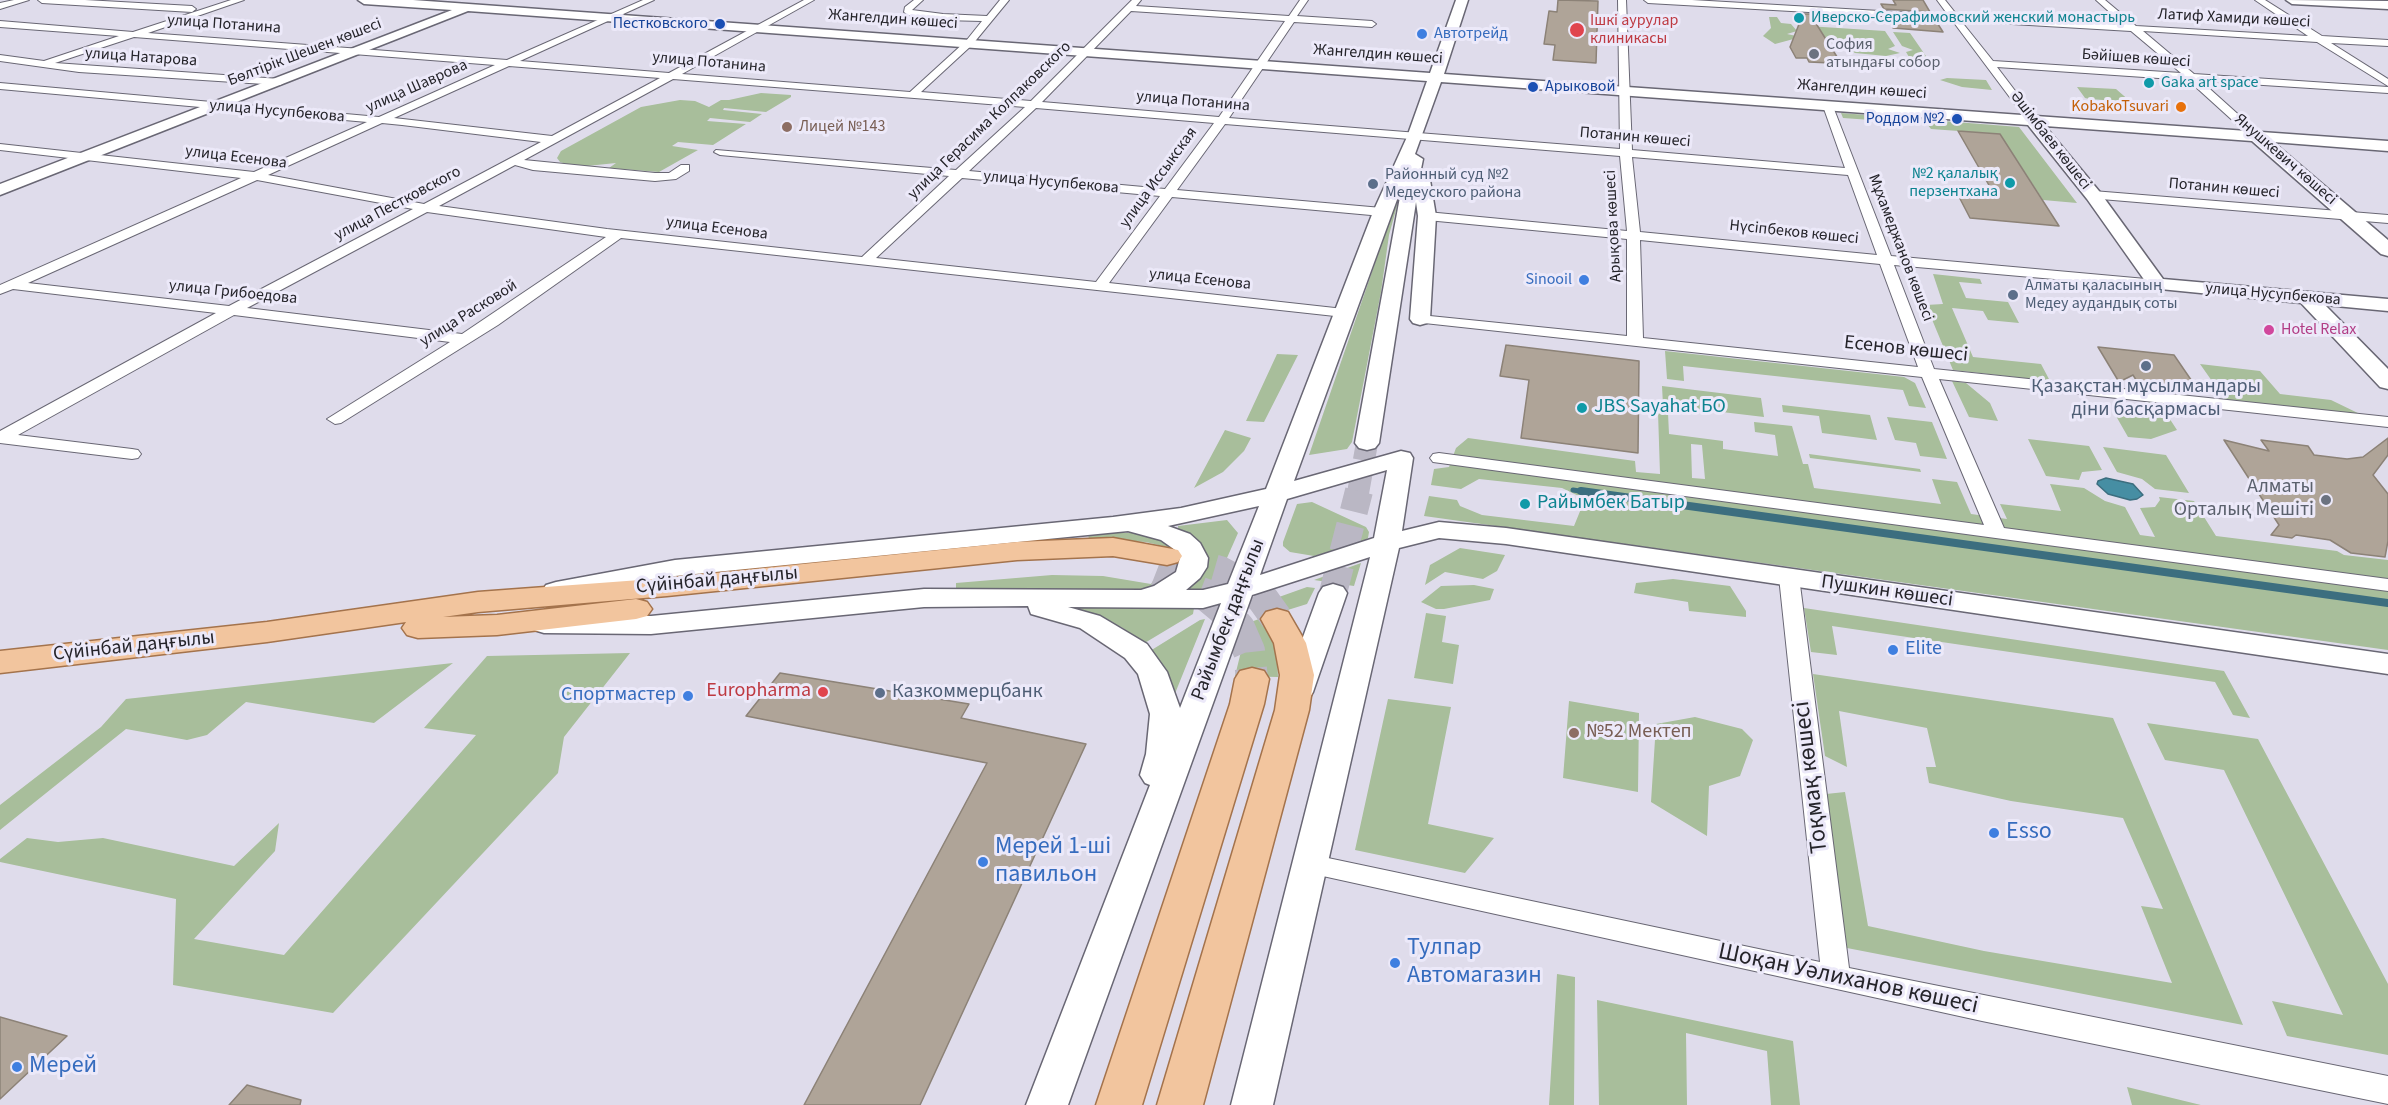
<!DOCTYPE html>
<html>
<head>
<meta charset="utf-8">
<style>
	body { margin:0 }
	canvas { display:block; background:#dfdceb }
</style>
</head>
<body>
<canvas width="2388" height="1105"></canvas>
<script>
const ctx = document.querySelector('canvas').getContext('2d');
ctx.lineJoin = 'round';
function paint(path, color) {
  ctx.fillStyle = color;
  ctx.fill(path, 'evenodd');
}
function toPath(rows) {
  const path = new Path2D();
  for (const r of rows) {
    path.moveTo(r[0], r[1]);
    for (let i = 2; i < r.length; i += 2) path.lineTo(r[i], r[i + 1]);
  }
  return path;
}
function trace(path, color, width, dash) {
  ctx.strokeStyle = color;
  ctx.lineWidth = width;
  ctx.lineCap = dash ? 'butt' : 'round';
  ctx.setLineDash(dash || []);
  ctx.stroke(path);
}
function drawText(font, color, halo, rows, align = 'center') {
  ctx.font = font + ' "Source Sans 3",sans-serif';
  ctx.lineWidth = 6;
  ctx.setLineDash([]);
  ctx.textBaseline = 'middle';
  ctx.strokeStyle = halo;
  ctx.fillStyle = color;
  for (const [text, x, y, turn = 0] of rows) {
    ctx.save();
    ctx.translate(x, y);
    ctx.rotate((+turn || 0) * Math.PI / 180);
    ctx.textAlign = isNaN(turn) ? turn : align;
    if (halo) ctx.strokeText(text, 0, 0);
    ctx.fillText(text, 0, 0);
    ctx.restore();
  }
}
paint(toPath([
	[1769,17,1777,17,1781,23,1791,24,1797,31,1787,34,1801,37,1775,44,1763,36,1771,28],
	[1807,26,1885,31,1895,46,1888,49,1900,53,1886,56,1855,53,1844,46,1810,36],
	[1893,32,1910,33,1928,59,1909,57,1906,52,1913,50,1902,46],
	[1947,78,1986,80,1992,90,1962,87,1940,80],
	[2077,87,2116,89,2131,102,2089,99,2085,98],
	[761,93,791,95,791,97,766,112,724,108,723,110,762,114,750,122,710,118,707,121,746,124,713,145,678,142,672,146,698,150,659,172,609,168,616,163,587,166,570,165,560,162,557,158,561,151,641,107,680,100,695,101,709,107,721,100,729,100],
	[1841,113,2019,127,2077,203,2043,200,2000,134,1931,129,1927,124,1843,118],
	[1402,177,1405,177,1389,235,1381,292,1352,442,1347,449,1309,455,1385,234],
	[1933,274,1980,279,1982,284,1959,282,1966,298,2008,302,2019,323,1988,320,1983,311,1952,308,1973,357,2041,364,2050,381,1953,370,1926,305,1943,304],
	[1665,351,1904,377,1915,383,1926,408,1909,406,1903,390,1683,366,1684,381,1667,379],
	[1277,354,1298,355,1264,422,1246,421],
	[2200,364,2260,371,2280,394,2331,400,2364,416,2226,401],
	[1952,381,1966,383,1990,403,1998,421,1969,417],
	[1662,386,1761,398,1764,417,1663,405],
	[2142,399,2158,401,2177,430,2151,439,2128,437,2112,409,2150,413],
	[1782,405,1870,415,1877,440,1822,433,1819,416,1783,412],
	[1658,412,1668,413,1669,434,1723,441,1723,449,1778,456,1775,435,1755,432,1754,422,1792,426,1803,464,1808,464,1814,488,1941,504,1932,479,1957,482,1971,514,2007,519,2000,504,2061,511,2050,484,2084,488,2105,501,2125,507,2140,535,2155,537,2140,508,2155,507,2160,500,2159,497,2194,501,2216,536,2337,551,2344,555,2388,560,2388,650,1424,516,1429,496,1457,500,1460,506,1482,515,1574,526,1585,499,1562,488,1479,479,1461,489,1431,485,1434,469,1449,467,1456,448,1468,438,1635,461,1636,472,1660,474],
	[1691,444,1702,445,1705,479,1692,478],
	[1887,417,1932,422,1947,459,1920,456,1916,443,1895,440],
	[1225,430,1251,438,1244,451,1223,472,1194,488],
	[2028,439,2089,446,2102,470,2082,472,2079,480,2046,476],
	[2103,447,2166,455,2189,493,2155,489,2142,479,2117,472],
	[1809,454,1920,469,1921,472,1810,458],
	[1312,502,1366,527,1369,532,1368,538,1363,542,1314,556,1290,552,1283,546,1283,542,1297,504],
	[1227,520,1238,533,1215,585,1198,590,1182,591,1178,526],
	[1113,533,1140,533,1177,543,1185,567,1153,589,1121,592,956,588,956,583,1052,575,1103,576,1151,584,1175,549,1146,542,1089,539,1088,534],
	[1460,548,1505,555,1497,571,1483,579,1445,572,1425,585,1430,565],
	[1361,563,1354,586,1314,580],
	[1673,579,1730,586,1746,611,1746,617,1689,611,1688,602,1634,593,1636,583],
	[1474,585,1494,589,1490,600,1444,609,1436,609,1421,602,1441,586],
	[1307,587,1315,588,1307,604,1262,618,1271,634,1277,654,1278,677,1235,676,1248,623,1259,619,1265,602],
	[1067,607,1194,608,1193,614,1143,644,1123,628,1094,615],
	[1804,608,2224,671,2250,718,2233,715,2215,682,1832,626,1837,655,1811,652],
	[1426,613,1446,616,1442,642,1459,645,1453,684,1414,678],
	[1205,619,1174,696,1150,651,1200,620],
	[630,653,564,737,558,773,333,1013,173,985,176,899,0,862,0,859,27,838,58,842,103,838,234,866,279,823,275,851,194,939,284,955,476,735,424,728,487,656],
	[453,663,374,723,246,702,207,735,187,740,126,729,0,830,0,805,101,727,126,699],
	[1813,674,2113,718,2243,1025,1847,948,1826,794,1845,792,1868,926,1984,951,2172,983,2141,906,2163,909,2123,818,2011,801,1929,783,1926,767,1936,767,1927,728,1839,711,1847,767,1825,756],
	[1388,699,1451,707,1428,824,1494,838,1465,873,1355,850],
	[1569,701,1639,713,1638,792,1563,778],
	[1695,717,1742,729,1753,740,1740,776,1709,786,1707,836,1651,802,1656,724],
	[2147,723,2258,739,2388,984,2388,1055,2287,1036,2272,1001,2343,1015,2224,770,2165,760],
	[1557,974,1575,977,1574,1105,1549,1105],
	[1597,1000,1793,1041,1800,1105,1771,1105,1767,1051,1686,1033,1687,1105,1599,1105],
	[2127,1087,2201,1105,2202,1105,2132,1105]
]), '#a8be9b');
const water = toPath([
	[2106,478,2133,484,2143,495,2137,499,2130,500,2108,494,2097,484,2098,481,2106,478]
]);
paint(water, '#468ea3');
trace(water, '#3c6e7f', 1.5);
trace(toPath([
	[1573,490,1592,493]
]), '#3c6e7f', 5);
trace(toPath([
	[1581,491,2388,603]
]), '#3c6e7f', 8);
const building = toPath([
	[1558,0,1598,1,1596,63,1553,60,1555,45,1544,44,1549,11,1557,12,1558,0],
	[1893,0,1923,0,1930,12,1884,9,1881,4,1896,5,1893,0],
	[1803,14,1810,14,1839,60,1829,60,1831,63,1809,62,1807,58,1796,58,1790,47,1803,14],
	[1889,19,1936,21,1943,32,1893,28,1889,19],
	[1958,131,2000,134,2059,226,1970,218,1956,191,1994,194,1958,131],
	[1506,345,1639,361,1638,453,1521,438,1529,380,1500,376,1506,345],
	[2098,347,2174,355,2198,390,2138,383,2133,375,2119,382,2098,347],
	[2388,438,2388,455,2373,475,2388,494,2388,541,2385,557,2351,553,2330,540,2296,535,2292,538,2271,535,2279,525,2224,440,2269,451,2261,440,2308,446,2314,455,2347,459,2363,457,2388,438],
	[780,673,969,704,961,718,1086,744,920,1105,804,1105,987,763,746,716,780,673],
	[0,1017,67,1036,0,1099,0,1017],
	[247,1085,301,1100,300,1105,229,1105,247,1085]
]);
paint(building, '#afa498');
trace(building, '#8c8277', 1.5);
trace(toPath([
	[1358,493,1367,443]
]), '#bab7c4', 22, [22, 11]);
trace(toPath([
	[1333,593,1359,491]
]), '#bab7c4', 28, [28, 14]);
trace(toPath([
	[1168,557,1220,572,1246,586,1262,598,1277,619],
	[1155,575,1206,595,1224,610,1239,628,1249,651,1252,679]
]), '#bab7c4', 32, [32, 16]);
const street = toPath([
	[14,0,29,0,0,9,0,3,14,0],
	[38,0,85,0,192,6,196,9,192,12,42,3,38,0],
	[231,0,244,0,148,33,507,60,643,0,654,0,520,61,669,73,804,0,814,0,682,74,910,92,966,41,982,21,943,20,908,15,904,12,905,7,914,0,923,0,912,10,943,14,987,16,1000,0,1009,0,972,45,921,92,1031,101,1132,0,1141,0,1136,6,1289,16,1300,0,1308,0,1297,16,1372,21,1376,24,1372,27,1294,22,1229,118,1620,149,1618,0,1626,0,1632,150,1845,168,1823,106,1828,103,1832,104,1891,256,2157,280,2164,284,2157,288,1894,265,1934,369,2388,417,2388,427,1939,379,2004,528,2388,579,2388,591,1433,462,1430,458,1433,454,1439,453,1984,525,1922,377,1415,322,1413,319,1415,316,1420,315,1627,336,1627,239,1427,220,1421,216,1427,212,1627,231,1620,156,1225,124,1177,190,1382,208,1388,212,1382,216,1172,197,1109,283,1344,309,1349,310,1351,313,1349,316,1344,317,621,238,498,325,341,423,335,424,327,419,450,342,234,315,18,435,132,449,138,450,141,454,138,458,132,459,0,443,0,431,216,313,13,289,0,294,0,285,241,178,0,150,0,144,254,172,367,122,0,89,0,83,379,117,495,65,134,37,55,63,280,79,285,82,280,85,79,72,0,61,0,55,44,61,119,36,0,27,0,21,133,32,231,0],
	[1131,11,1285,21,1219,117,1042,102,1131,11],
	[509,66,660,78,552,136,394,118,509,66],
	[673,79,927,99,1025,107,956,170,716,150,714,152,720,155,949,176,862,257,607,229,439,206,515,165,533,170,655,181,676,179,689,171,689,165,681,165,669,173,655,173,524,160,673,79],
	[1036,108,1214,123,1165,189,969,171,1036,108],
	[382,123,402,125,541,142,424,204,268,175,382,123],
	[1632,157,1848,175,1877,255,1640,232,1632,157],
	[962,178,1160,196,1096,282,876,258,962,178],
	[257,180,413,209,229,306,28,283,257,180],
	[427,212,606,237,462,334,247,308,427,212],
	[1640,240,1880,264,1918,367,1643,338,1640,240],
	[1644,0,1692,0,1948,15,1937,0,1945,0,1957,15,2124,25,2096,0,2105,0,2136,26,2308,36,2255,0,2265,0,2322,36,2388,40,2388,46,2331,43,2388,79,2388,86,2317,42,2143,31,2194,74,2388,87,2388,93,2201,81,2260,134,2262,136,2256,139,2252,138,2188,80,1997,67,2038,121,2033,124,2029,123,1952,20,1648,3,1644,0],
	[1961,21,2131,31,2181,73,1993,61,1961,21],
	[2093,191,2388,215,2388,223,2089,198,2087,195,2089,192,2093,191],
	[1789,571,1796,573,1799,577,1849,968,2388,1076,2388,1104,1982,1021,1300,871,1296,864,1300,857,1309,854,1820,962,1779,577,1782,573,1789,571]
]);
const secondary = toPath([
	[358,0,413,0,1430,73,1456,0,1468,0,1444,74,2388,141,2388,151,2273,142,2388,240,2388,256,2381,254,2252,141,2045,126,2099,191,2163,279,2388,299,2388,311,2325,305,2388,369,2388,389,2380,387,2301,303,2150,288,2087,199,2028,125,1441,82,1415,154,1423,159,1421,169,1429,174,1436,216,1430,319,1427,323,1420,325,1413,323,1410,319,1418,216,1416,202,1379,443,1375,448,1367,450,1359,448,1355,443,1402,186,1294,481,1401,451,1410,453,1413,458,1402,531,1439,522,1506,528,2388,654,2388,674,1506,544,1439,538,1399,548,1273,1105,1231,1105,1370,557,1252,595,1068,1105,1026,1105,1150,785,1145,783,1140,775,1146,754,1150,714,1138,674,1125,658,1080,628,1031,614,1028,606,924,607,651,634,544,633,534,630,530,624,534,618,544,615,651,616,924,589,1141,590,1154,586,1176,572,1180,558,1178,552,1161,540,1128,531,675,576,556,600,546,597,542,591,546,585,556,582,675,560,1113,517,1181,508,1266,489,1373,212,1407,137,1427,81,468,11,0,195,0,184,452,10,364,4,358,0],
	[1387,470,1374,538,1260,575,1287,499,1387,470],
	[1259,506,1228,584,1203,590,1186,590,1200,578,1207,567,1208,558,1200,543,1190,534,1168,526,1259,506],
	[1221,603,1180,708,1167,672,1147,644,1100,616,1068,607,1203,608,1221,603],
	[2286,0,2388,1,2388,9,2292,4,2286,0],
	[1333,584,1343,587,1347,593,1313,692,1309,699,1298,702,1287,699,1283,692,1319,593,1323,587,1333,584]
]);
const primary = toPath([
	[1113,538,1178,550,1182,556,1178,562,1167,565,1113,556,1017,560,667,596,478,612,443,617,497,615,636,599,647,602,652,609,647,616,636,619,497,635,418,638,407,635,402,628,406,622,267,642,0,673,0,651,267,622,478,592,667,578,1017,542,1113,538],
	[1277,609,1288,612,1306,643,1314,675,1309,710,1203,1105,1157,1105,1275,710,1280,675,1274,643,1261,619,1266,612,1277,609],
	[1252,668,1264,671,1269,679,1264,704,1142,1105,1096,1105,1230,704,1235,679,1240,671,1252,668]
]);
trace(street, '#696774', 2);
trace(secondary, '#696774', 3);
trace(primary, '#a4734c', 3);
paint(street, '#fff');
paint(secondary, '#fff');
paint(primary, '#f2c59e');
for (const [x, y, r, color] of [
	[1799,18,6,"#0f9aa8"],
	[720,24,6,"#1a4fb4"],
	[1577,30,8,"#e0444e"],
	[1422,34,6,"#3f7fe0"],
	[1814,54,6,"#6b7280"],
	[2149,83,6,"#0f9aa8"],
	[1533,87,6,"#1a4fb4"],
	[2181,107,6,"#e8710a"],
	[1957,119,6,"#1a4fb4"],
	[787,127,6,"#8d6e63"],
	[2010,183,6,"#0f9aa8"],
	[1373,184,6,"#5c6f8a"],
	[1584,280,6,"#3f7fe0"],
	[2013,295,6,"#5c6f8a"],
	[2269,330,6,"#d1479c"],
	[2146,366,6,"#5c6f8a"],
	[1582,408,6,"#0f9aa8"],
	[2326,500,6,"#6b7280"],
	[1525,504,6,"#0f9aa8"],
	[1893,650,6,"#3f7fe0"],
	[823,692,6,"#e0444e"],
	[880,693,6,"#5c6f8a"],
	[688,696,6,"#3f7fe0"],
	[1574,733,6,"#8d6e63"],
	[1994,833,6,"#3f7fe0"],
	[983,862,6,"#3f7fe0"],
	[1395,963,6,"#3f7fe0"],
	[17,1067,6,"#3f7fe0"]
]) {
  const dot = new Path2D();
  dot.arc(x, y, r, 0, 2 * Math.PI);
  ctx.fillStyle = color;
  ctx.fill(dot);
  trace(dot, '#ece9f9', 2);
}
drawText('16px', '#0d838f', '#ece9f9', [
	["Иверско-Серафимовский женский монастырь",1811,18],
	["Gaka art space",2161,83],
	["№2 қалалық",1998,174,"right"],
	["перзентхана",1998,192,"right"]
], 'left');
drawText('16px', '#25242a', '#ece9f9', [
	["Латиф Хамиди көшесі",2234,19,3],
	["Жангелдин көшесі",893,20,4],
	["улица Потанина",224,25,4],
	["Бөлтірік Шешен көшесі",305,53,-21],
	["Жангелдин көшесі",1378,55,4],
	["улица Натарова",141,58,4],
	["Бәйішев көшесі",2136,59,4],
	["улица Потанина",709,63,5],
	["улица Шаврова",417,87,-24],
	["Жангелдин көшесі",1862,90,4],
	["улица Потанина",1193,102,5],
	["улица Нусупбекова",277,112,5],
	["улица Герасима Колпаковского",990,121,-44],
	["Потанин көшесі",1635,138,5],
	["Әшімбаев көшесі",2050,141,52],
	["улица Есенова",236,158,7],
	["Янушкевич көшесі",2285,160,41],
	["улица Иссыкская",1159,178,-54],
	["улица Нусупбекова",1051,183,5],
	["Потанин көшесі",2224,189,5],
	["улица Пестковского",398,204,-28],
	["Арықова көшесі",1614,226,-93],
	["улица Есенова",717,229,7],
	["Нүсіпбеков көшесі",1794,233,6],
	["Мұхамеджанов көшесі",1900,248,69],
	["улица Есенова",1200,280,6],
	["улица Грибоедова",233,293,6],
	["улица Нусупбекова",2273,295,5],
	["улица Расковой",469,314,-32]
]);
drawText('16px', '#be3a42', '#ece9f9', [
	["Ішкі аурулар",1590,21],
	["клиникасы",1590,39]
], 'left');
drawText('16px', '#164399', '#ece9f9', [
	["Пестковского",708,24],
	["Арыковой",1545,87,"left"],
	["Роддом №2",1945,119]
], 'right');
drawText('16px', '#366cbe', '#ece9f9', [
	["Автотрейд",1434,34],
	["Sinooil",1572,280,"right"]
], 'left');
drawText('16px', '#5b616d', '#ece9f9', [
	["София",1826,45],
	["атындағы собор",1826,63]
], 'left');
drawText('16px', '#c56008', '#ece9f9', [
	["KobakoTsuvari",2169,107]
], 'right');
drawText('16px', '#785e54', '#ece9f9', [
	["Лицей №143",799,127]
], 'left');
drawText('16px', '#4e5e75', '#ece9f9', [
	["Районный суд №2",1385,175],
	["Медеуского района",1385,193],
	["Алматы қаласының",2025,286],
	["Медеу аудандық соты",2025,304]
], 'left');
drawText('16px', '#b23c85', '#ece9f9', [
	["Hotel Relax",2281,330]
], 'left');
drawText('20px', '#25242a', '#ece9f9', [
	["Есенов көшесі",1906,350,6],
	["Сүйінбай даңғылы",717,581,-5],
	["Пушкин көшесі",1887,592,8],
	["Райымбек даңғылы",1229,620,-69],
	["Сүйінбай даңғылы",134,647,-6]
]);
drawText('20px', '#4e5e75', '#ece9f9', [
	["Қазақстан мұсылмандары",2146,388],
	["діни басқармасы",2146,411],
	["Казкоммерцбанк",892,693,"left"]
]);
drawText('20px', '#0d838f', '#ece9f9', [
	["JBS Sayahat БО",1594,408],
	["Райымбек Батыр",1537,504]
], 'left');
drawText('20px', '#5b616d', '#ece9f9', [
	["Алматы",2314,488],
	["Орталық Мешіті",2314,511]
], 'right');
drawText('20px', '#366cbe', '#ece9f9', [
	["Elite",1905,650],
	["Спортмастер",676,696,"right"]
], 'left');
drawText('20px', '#be3a42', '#ece9f9', [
	["Europharma",811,692]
], 'right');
drawText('20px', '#785e54', '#ece9f9', [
	["№52 Мектеп",1586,733]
], 'left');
drawText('24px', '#25242a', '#ece9f9', [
	["Тоқмақ көшесі",1812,777,-97],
	["Шоқан Уәлиханов көшесі",1848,980,12]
]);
drawText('24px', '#366cbe', '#ece9f9', [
	["Esso",2006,833],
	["Мерей 1-ші",995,848],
	["павильон",995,876],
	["Тулпар",1407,949],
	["Автомагазин",1407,977],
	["Мерей",29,1067]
], 'left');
</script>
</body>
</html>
